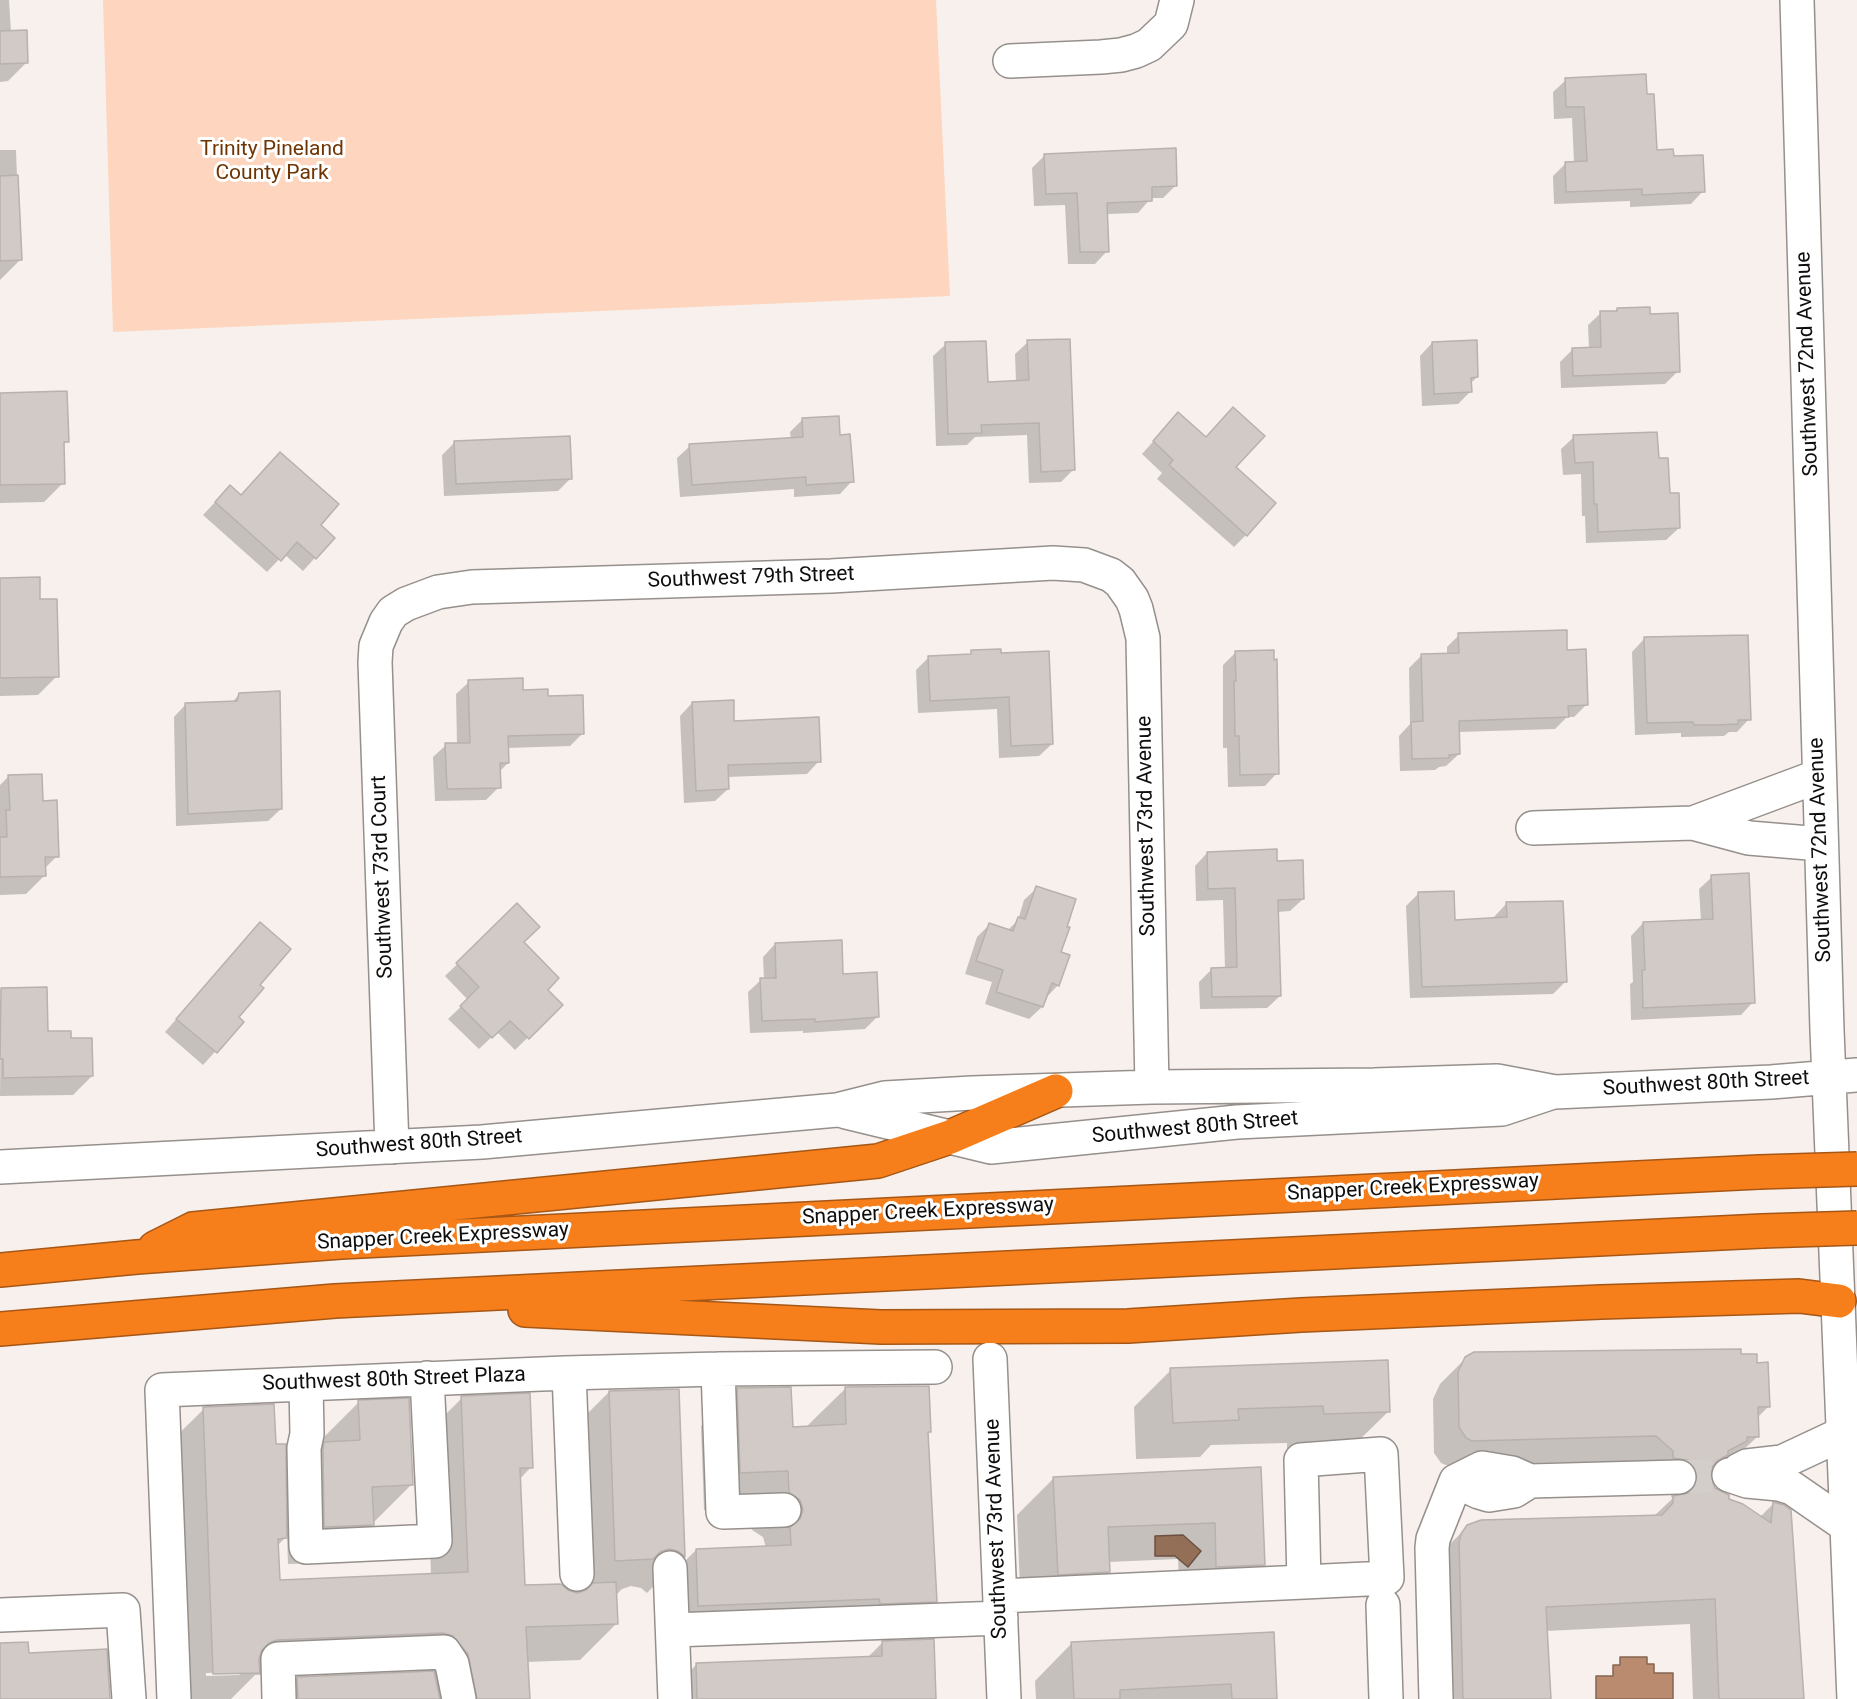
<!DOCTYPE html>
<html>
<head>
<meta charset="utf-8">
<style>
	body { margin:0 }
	canvas { display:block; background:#f7f0ec }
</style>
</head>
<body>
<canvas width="1857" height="1699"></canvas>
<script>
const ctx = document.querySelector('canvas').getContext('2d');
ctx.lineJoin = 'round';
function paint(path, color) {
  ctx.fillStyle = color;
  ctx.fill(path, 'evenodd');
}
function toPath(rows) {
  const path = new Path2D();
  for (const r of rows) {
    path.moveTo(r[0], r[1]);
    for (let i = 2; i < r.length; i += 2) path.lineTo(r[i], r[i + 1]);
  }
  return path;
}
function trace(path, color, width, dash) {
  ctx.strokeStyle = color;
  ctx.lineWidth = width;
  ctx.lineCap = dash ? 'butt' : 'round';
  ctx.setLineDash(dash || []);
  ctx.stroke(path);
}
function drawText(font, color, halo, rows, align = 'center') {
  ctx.font = font + ' Roboto,sans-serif';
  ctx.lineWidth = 6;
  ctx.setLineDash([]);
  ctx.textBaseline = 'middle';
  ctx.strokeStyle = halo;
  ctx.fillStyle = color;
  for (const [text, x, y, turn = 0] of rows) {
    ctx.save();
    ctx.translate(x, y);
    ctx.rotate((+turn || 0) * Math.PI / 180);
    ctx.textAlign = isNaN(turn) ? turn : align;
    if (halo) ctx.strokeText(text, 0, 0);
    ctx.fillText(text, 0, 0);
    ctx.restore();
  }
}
paint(toPath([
	[103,0,936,0,950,296,113,332]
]), '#fed6bf');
const water = toPath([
	[1183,1535,1201,1551,1188,1567,1175,1556,1155,1556,1155,1536,1183,1535],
	[1620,1657,1647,1657,1647,1664,1654,1664,1654,1673,1673,1673,1673,1699,1596,1699,1596,1676,1613,1676,1613,1665,1620,1665,1620,1657]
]);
paint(water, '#ba8b6f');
trace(water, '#876652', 1.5);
paint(toPath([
	[0,0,9,0,11,32,27,62,8,81,0,82],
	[1566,80,1646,96,1655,152,1672,158,1703,191,1691,204,1630,207,1630,201,1554,204,1553,176,1565,164,1574,163,1572,118,1554,119,1553,92],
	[0,150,16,150,20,260,0,280],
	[1045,155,1176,185,1163,198,1151,198,1138,213,1106,214,1107,251,1095,264,1068,264,1065,205,1034,206,1032,168],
	[1617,309,1648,315,1678,371,1665,384,1561,388,1560,362,1573,349,1589,349,1588,325,1601,313,1614,312],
	[1028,342,1073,470,1061,482,1029,483,1027,435,975,437,967,445,936,446,933,356,946,344,986,383,1016,382,1015,354],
	[1432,343,1477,377,1470,384,1471,391,1458,404,1422,406,1420,356],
	[0,394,67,441,63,445,63,483,44,502,0,503],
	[803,419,838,436,852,481,840,494,794,497,794,489,680,497,677,458,690,446,791,439,790,432],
	[1166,427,1234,467,1246,535,1234,547,1157,479,1162,473,1142,454],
	[1574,437,1657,459,1679,528,1666,540,1586,543,1585,516,1582,516,1581,474,1563,475,1561,449],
	[455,442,570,479,558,491,444,496,442,455],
	[240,497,318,525,333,538,303,571,284,554,267,572,203,515,217,500],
	[0,579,39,600,57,676,38,695,0,696],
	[1459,635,1566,651,1586,705,1574,717,1567,717,1555,729,1458,732,1459,754,1446,766,1439,767,1435,770,1400,771,1399,736,1410,724,1409,668,1421,656,1447,655,1447,647],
	[1644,639,1749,719,1737,732,1729,732,1724,736,1681,737,1681,733,1635,735,1632,652],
	[972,652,1052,744,1039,756,999,758,997,709,918,713,916,670,928,658,968,656],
	[1236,652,1277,773,1265,786,1228,787,1227,748,1223,748,1223,665],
	[469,682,546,698,583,733,570,746,507,748,508,763,499,772,499,787,486,800,435,801,433,757,446,745,457,745,456,694],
	[239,695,281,809,268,821,176,826,174,717,186,704,232,702],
	[692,703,733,722,819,761,807,774,727,777,728,789,715,801,684,803,680,716],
	[9,776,42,802,57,856,44,869,45,875,26,894,0,895,0,785],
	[1207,853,1276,863,1303,899,1290,911,1277,912,1280,996,1267,1008,1200,1009,1199,982,1212,969,1225,969,1223,900,1196,901,1195,866],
	[1712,877,1753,1002,1741,1015,1631,1020,1630,984,1633,982,1631,936,1643,923,1701,921,1699,889],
	[1037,888,1060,953,1058,985,1045,999,1042,1007,1029,1019,985,1004,992,982,965,974,977,937,989,925,1007,931,1018,920,1024,900],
	[1419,893,1454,921,1494,920,1494,917,1506,904,1565,982,1553,994,1410,998,1406,906],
	[517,906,522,943,546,990,561,1005,515,1050,497,1032,479,1049,448,1019,468,1000,445,976],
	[248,937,258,985,237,1017,242,1022,203,1065,165,1032],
	[775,944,842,976,878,1016,865,1029,803,1033,803,1031,750,1033,748,992,761,980,764,980,763,957],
	[1,990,46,1032,70,1040,92,1076,73,1095,0,1096],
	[1739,1356,1755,1364,1769,1406,1757,1418,1758,1436,1732,1461,1710,1471,1709,1478,1714,1489,1728,1500,1760,1517,1773,1504,1802,1699,1693,1699,1690,1624,1546,1631,1549,1699,1438,1699,1442,1552,1468,1526,1654,1516,1672,1499,1670,1492,1630,1461,1446,1465,1441,1463,1434,1453,1433,1399,1440,1384,1466,1358],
	[1171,1370,1389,1411,1351,1448,1287,1451,1287,1443,1211,1445,1200,1457,1136,1459,1134,1407],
	[846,1388,929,1431,927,1433,935,1601,898,1638,661,1642,659,1587,696,1550,766,1548,763,1537,752,1530,751,1508,704,1510,701,1426,738,1389,791,1428,809,1427,808,1425],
	[677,1390,683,1556,647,1593,641,1588,631,1586,622,1589,615,1596,616,1624,580,1660,526,1662,528,1699,277,1699,298,1678,421,1672,407,1669,255,1675,231,1699,177,1699,167,1445,204,1409,274,1446,286,1488,288,1481,322,1446,322,1439,359,1402,412,1484,375,1521,372,1521,373,1524,336,1562,288,1564,287,1536,277,1546,279,1582,431,1575,426,1434,462,1398,531,1467,519,1480,523,1587,578,1595,572,1429,609,1392],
	[242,1672,239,1675,206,1676,206,1673],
	[1259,1469,1264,1564,1226,1602,1180,1604,1178,1559,1108,1562,1109,1572,1072,1609,1021,1611,1017,1515,1054,1478],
	[1273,1634,1276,1699,1036,1699,1035,1681,1072,1643],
	[882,1643,935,1699,662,1699,696,1665,867,1658]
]), '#0003');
const building = toPath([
	[27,30,28,63,0,64,0,31,27,30],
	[1646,74,1647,94,1654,94,1657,150,1673,149,1674,156,1703,155,1705,192,1642,195,1642,189,1566,192,1565,162,1587,161,1584,107,1566,107,1565,78,1646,74],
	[1176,148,1177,186,1152,187,1152,201,1107,203,1109,252,1080,252,1077,193,1046,194,1044,154,1176,148],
	[18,175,22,260,0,261,0,176,18,175],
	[1650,307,1650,314,1678,313,1680,372,1573,376,1572,348,1601,347,1600,311,1617,311,1617,308,1650,307],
	[1070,339,1075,470,1041,472,1039,423,981,425,982,433,948,434,945,342,986,341,988,382,1029,380,1027,340,1070,339],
	[1477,340,1478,377,1471,378,1472,392,1434,394,1432,342,1477,340],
	[67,391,69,442,64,442,65,484,0,485,0,393,67,391],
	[1233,407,1265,436,1236,467,1276,503,1247,536,1169,465,1173,460,1153,441,1178,412,1206,437,1233,407],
	[839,416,840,435,850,434,854,482,806,485,806,477,692,485,689,444,803,437,802,418,839,416],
	[1657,432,1659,458,1668,458,1670,493,1679,493,1680,528,1598,532,1597,504,1594,504,1593,462,1575,463,1573,435,1657,432],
	[570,436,572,479,456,484,454,441,570,436],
	[280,452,339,504,321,525,335,538,316,559,297,542,281,561,215,502,230,485,241,495,280,452],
	[40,577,40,599,57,599,59,677,0,678,0,578,40,577],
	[1567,630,1567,650,1586,649,1588,705,1568,706,1569,717,1459,721,1460,754,1449,755,1449,758,1412,759,1411,722,1423,721,1421,654,1459,653,1458,633,1567,630],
	[1748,635,1751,720,1738,720,1738,724,1717,725,1694,725,1693,722,1647,723,1644,637,1748,635],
	[1001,649,1001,653,1049,651,1053,744,1011,746,1009,697,930,701,928,656,971,654,971,650,1001,649],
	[1274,650,1274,660,1277,659,1279,774,1240,775,1239,736,1235,736,1234,681,1236,681,1235,651,1274,650],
	[523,678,523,690,548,689,548,696,583,695,584,734,508,736,509,763,500,763,501,788,447,789,445,743,470,743,468,680,523,678],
	[280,691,282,809,188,814,185,703,237,701,239,693,280,691],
	[734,700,734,721,819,717,821,762,728,765,729,789,696,791,692,702,734,700],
	[42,774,43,801,57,800,59,857,45,857,46,876,0,877,0,837,7,837,6,810,10,810,8,775,42,774],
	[1277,849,1277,861,1303,860,1304,899,1278,900,1281,996,1212,997,1211,968,1237,967,1235,888,1208,889,1207,852,1277,849],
	[1749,873,1755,1003,1643,1008,1642,970,1645,970,1643,922,1713,919,1711,875,1749,873],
	[1036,886,1076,899,1067,927,1070,927,1061,952,1070,955,1059,986,1052,983,1043,1007,996,992,1003,970,976,961,989,923,1013,931,1018,917,1025,919,1036,886],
	[1454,891,1455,920,1507,917,1506,902,1563,901,1567,982,1422,987,1418,892,1454,891],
	[517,903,540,927,524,942,559,978,548,990,563,1005,529,1039,510,1021,492,1038,460,1006,479,987,456,963,517,903],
	[260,922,291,949,260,985,264,988,239,1017,244,1022,217,1053,176,1019,260,922],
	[842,940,843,974,877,972,879,1017,815,1022,815,1019,762,1021,760,978,776,978,775,943,842,940],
	[47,987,48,1031,71,1031,71,1038,92,1038,93,1076,3,1078,3,1059,0,1059,1,988,47,987],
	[1741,1349,1741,1354,1757,1354,1757,1363,1768,1362,1770,1407,1758,1407,1759,1437,1747,1437,1747,1441,1728,1451,1728,1455,1717,1461,1711,1469,1711,1478,1715,1488,1729,1495,1729,1499,1743,1504,1771,1523,1773,1502,1784,1505,1791,1510,1804,1699,1719,1699,1715,1599,1546,1607,1551,1699,1463,1699,1459,1542,1461,1534,1467,1525,1481,1520,1662,1515,1673,1503,1673,1496,1689,1493,1696,1485,1698,1477,1695,1467,1687,1460,1673,1458,1673,1451,1656,1436,1472,1441,1466,1438,1459,1427,1458,1372,1465,1357,1474,1352,1741,1349],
	[1388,1360,1390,1412,1324,1414,1323,1406,1238,1409,1239,1420,1173,1423,1170,1368,1388,1360],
	[929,1386,931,1432,928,1432,937,1602,880,1604,879,1599,698,1606,696,1549,791,1545,790,1527,800,1519,803,1510,800,1500,789,1492,788,1471,740,1473,737,1388,791,1387,793,1427,846,1424,845,1387,929,1386],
	[679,1389,685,1557,678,1551,669,1549,660,1552,653,1559,615,1561,609,1391,679,1389],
	[530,1393,533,1468,520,1468,525,1585,561,1584,568,1590,577,1593,586,1590,593,1583,616,1582,618,1624,526,1627,530,1699,477,1699,468,1654,453,1636,443,1633,277,1640,269,1643,262,1650,259,1659,260,1673,213,1674,203,1407,274,1404,276,1444,286,1444,287,1538,278,1539,280,1580,468,1572,461,1396,530,1393],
	[409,1398,413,1485,372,1487,374,1525,324,1527,323,1450,324,1442,360,1440,358,1400,409,1398],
	[1261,1467,1265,1565,1216,1567,1215,1523,1108,1527,1110,1572,1058,1575,1053,1477,1261,1467],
	[1274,1632,1277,1699,1232,1699,1231,1684,1120,1690,1120,1699,1074,1699,1071,1642,1274,1632],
	[934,1639,936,1699,697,1699,696,1663,882,1656,882,1641,934,1639],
	[28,1642,29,1653,107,1649,110,1699,0,1699,0,1643,28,1642],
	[434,1671,440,1699,298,1699,297,1677,434,1671]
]);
paint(building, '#d1cac6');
trace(building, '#b8b1ad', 1.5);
trace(toPath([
	[1679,1477,1729,1475]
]), '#d4cecb', 33, [33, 16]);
const minor = toPath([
	[1797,0,1827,1030,1854,1699],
	[1010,61,1101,57,1121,55,1136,51,1149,45,1171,24,1177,0],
	[1693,823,1819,776],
	[1533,828,1693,823,1749,838,1821,844],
	[846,1112,991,1147,1237,1122,1502,1109,1553,1092],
	[392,1147,375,662,376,646,386,622,393,612,406,604,438,592,472,587,831,576,1053,563,1084,565,1111,575,1120,582,1132,599,1136,609,1143,638,1152,1087],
	[0,1167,482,1142,837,1110,885,1098,972,1093,1152,1087,1374,1085,1497,1081,1555,1092,1771,1082,1857,1075],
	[990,1359,1004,1699],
	[718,1369,723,1512,784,1510],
	[569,1373,577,1574],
	[306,1384,307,1434,304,1448,306,1547,435,1541,427,1378],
	[1739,1470,1747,1466,1782,1462,1844,1433],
	[1729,1475,1747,1481,1779,1484,1792,1488,1847,1526],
	[1456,1481,1479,1492,1489,1495,1514,1491,1530,1481],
	[670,1568,675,1699],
	[1000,1596,1304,1582,1387,1578,1381,1454,1301,1460,1304,1582],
	[1383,1605,1386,1699],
	[0,1615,123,1610,129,1699],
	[673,1630,1001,1618],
	[174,1699,162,1390,565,1373,718,1369,935,1367],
	[279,1699,278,1659,444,1652,452,1664,459,1699],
	[1436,1699,1432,1548,1433,1539,1456,1481,1482,1468,1512,1473,1530,1481,1679,1477]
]);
const highway = toPath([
	[155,1248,193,1229,878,1161,950,1137,1056,1091],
	[0,1270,137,1257,341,1242,1759,1172],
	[525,1310,881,1327,1128,1326,1301,1315,1601,1302,1799,1296,1839,1301],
	[0,1329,335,1301,1762,1231]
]);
trace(minor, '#96908c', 36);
trace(highway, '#a65716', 36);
trace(minor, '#fff', 33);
trace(highway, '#f77f1b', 33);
const highwayBridge = toPath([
	[1759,1172,1857,1169],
	[1762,1231,1857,1228]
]);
trace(highwayBridge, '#a65716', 36, []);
trace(highwayBridge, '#f77f1b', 33);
drawText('21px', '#6e3403', '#fff', [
	["Trinity Pineland",272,150],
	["County Park",272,174]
]);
drawText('21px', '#100e0d', '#fff', [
	["Southwest 72nd Avenue",1808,364,-92],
	["Southwest 79th Street",751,578,-2],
	["Southwest 73rd Avenue",1147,826,-91],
	["Southwest 72nd Avenue",1821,850,-92],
	["Southwest 73rd Court",383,877,-92],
	["Southwest 80th Street",1706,1084,-3],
	["Southwest 80th Street",1195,1128,-5],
	["Southwest 80th Street",419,1144,-4],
	["Snapper Creek Expressway",1413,1188,-3],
	["Snapper Creek Expressway",928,1212,-3],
	["Snapper Creek Expressway",443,1237,-3],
	["Southwest 80th Street Plaza",394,1380,-2],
	["Southwest 73rd Avenue",997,1529,-92]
]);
</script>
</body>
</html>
